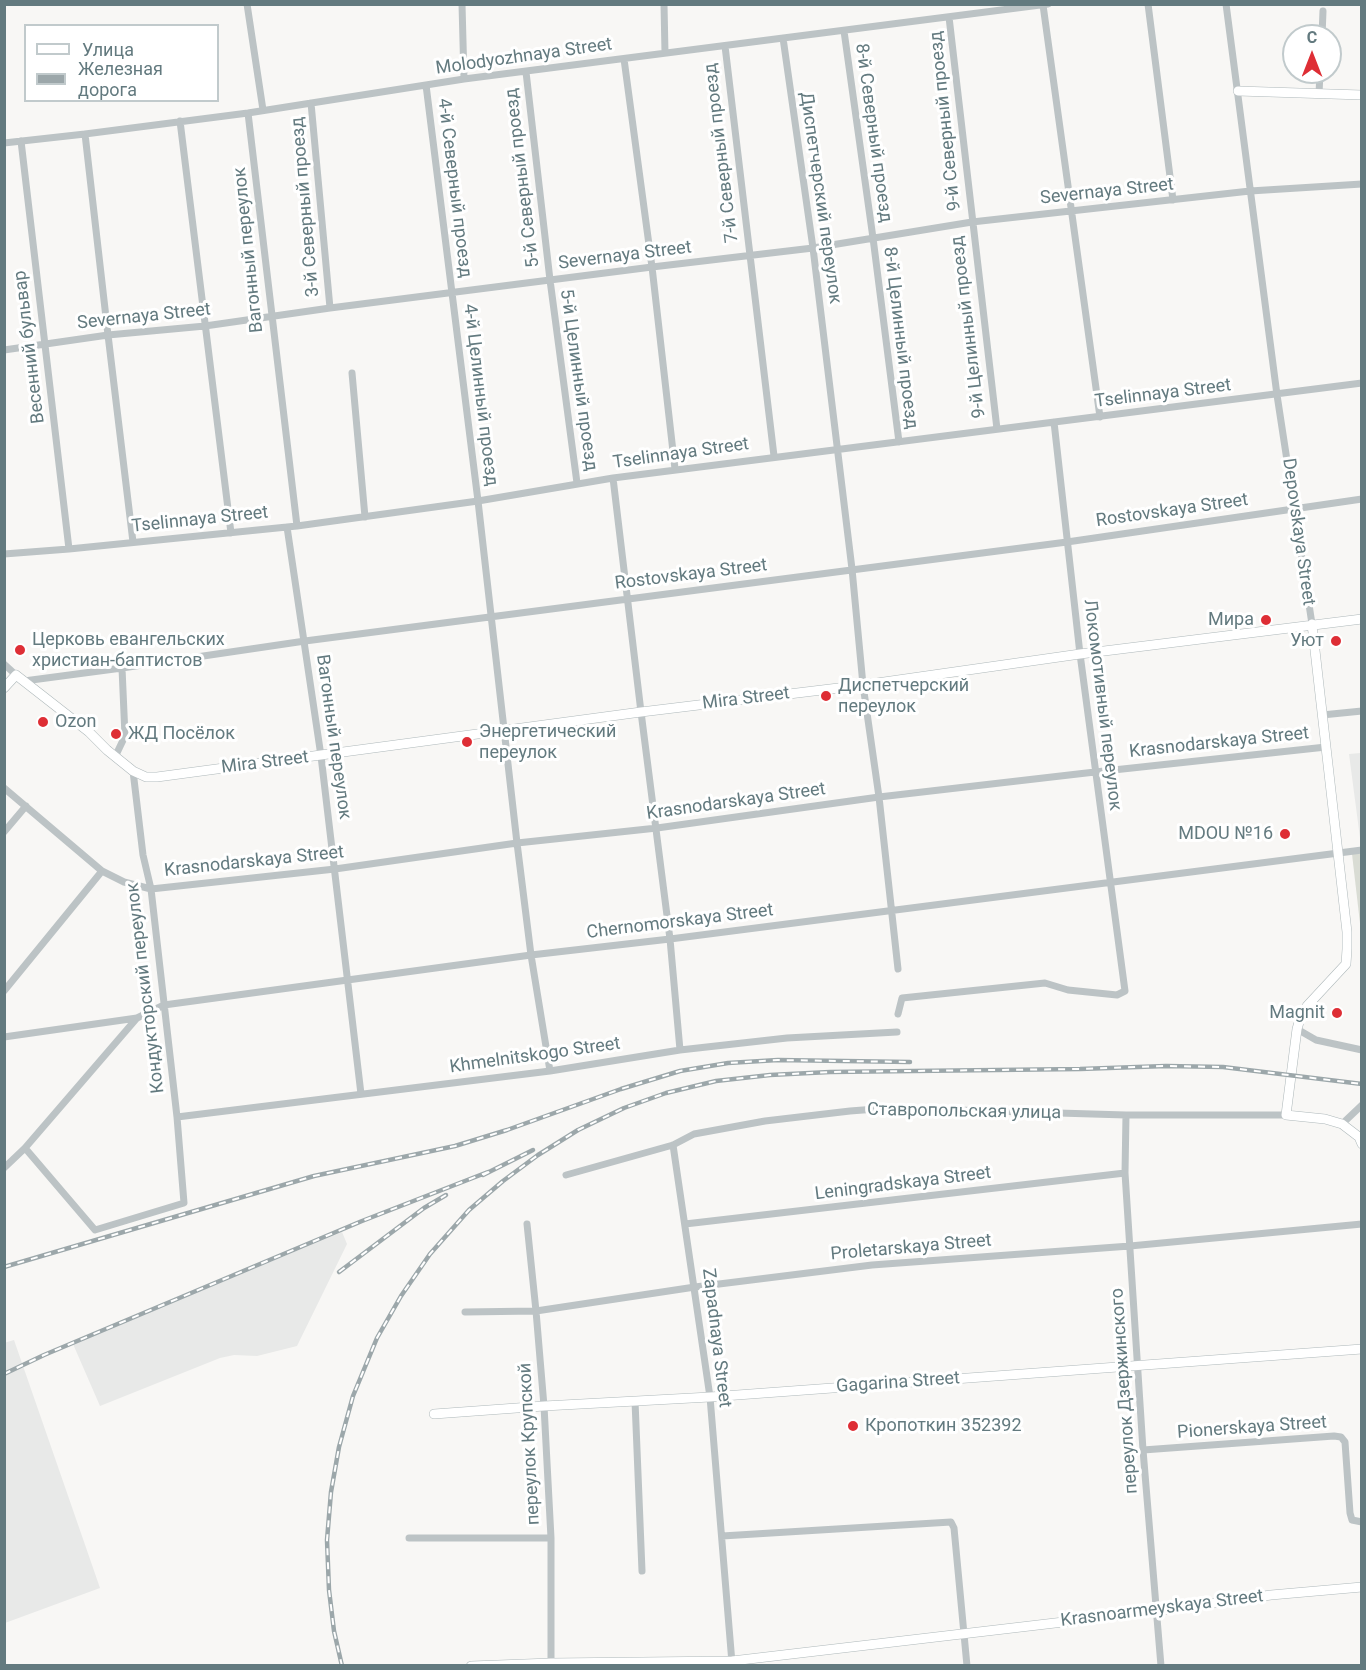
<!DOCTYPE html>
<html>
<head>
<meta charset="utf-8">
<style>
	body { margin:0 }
	#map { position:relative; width:1366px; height:1670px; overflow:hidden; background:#f8f7f5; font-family:Roboto,sans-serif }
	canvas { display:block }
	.frame { position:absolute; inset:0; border:6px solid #637a7f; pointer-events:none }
	.legend { position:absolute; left:24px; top:24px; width:195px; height:78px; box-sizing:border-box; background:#fff; border:2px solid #c1cacc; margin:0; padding:8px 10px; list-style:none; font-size:18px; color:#637a7f }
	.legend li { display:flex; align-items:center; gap:12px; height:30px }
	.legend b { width:30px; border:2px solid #c1cacc }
	.north { position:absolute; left:1282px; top:24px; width:60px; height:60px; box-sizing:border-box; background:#fff; border:2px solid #c1cacc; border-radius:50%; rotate:0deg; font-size:16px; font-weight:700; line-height:24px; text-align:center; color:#637a7f }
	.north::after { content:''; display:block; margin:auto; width:21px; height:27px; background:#de2e35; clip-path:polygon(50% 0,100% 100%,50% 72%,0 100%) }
</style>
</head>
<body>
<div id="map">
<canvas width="1366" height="1670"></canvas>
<div class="frame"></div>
<ul class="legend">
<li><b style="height:8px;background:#fff"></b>Улица</li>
<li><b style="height:8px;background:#9ca7aa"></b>Железная дорога</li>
</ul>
<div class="north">С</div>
</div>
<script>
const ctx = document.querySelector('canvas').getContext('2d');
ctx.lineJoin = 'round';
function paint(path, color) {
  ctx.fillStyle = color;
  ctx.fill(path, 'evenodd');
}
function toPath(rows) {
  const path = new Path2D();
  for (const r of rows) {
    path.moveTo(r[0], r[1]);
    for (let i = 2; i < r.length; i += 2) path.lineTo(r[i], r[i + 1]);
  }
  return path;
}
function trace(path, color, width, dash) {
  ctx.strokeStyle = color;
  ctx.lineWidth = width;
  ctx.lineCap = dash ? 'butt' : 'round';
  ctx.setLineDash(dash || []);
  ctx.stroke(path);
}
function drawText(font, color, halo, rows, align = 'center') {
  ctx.font = font + ' Roboto,sans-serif';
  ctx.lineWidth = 6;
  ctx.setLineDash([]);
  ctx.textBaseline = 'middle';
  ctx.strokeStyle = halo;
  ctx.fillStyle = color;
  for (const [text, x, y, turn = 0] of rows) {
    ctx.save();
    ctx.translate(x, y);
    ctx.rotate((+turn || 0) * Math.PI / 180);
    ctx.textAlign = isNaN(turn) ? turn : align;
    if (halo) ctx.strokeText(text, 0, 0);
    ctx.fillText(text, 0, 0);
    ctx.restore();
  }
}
paint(toPath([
	[1361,753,1362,838,1360,838,1349,754],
	[342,1232,347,1244,297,1346,257,1356,234,1355,220,1358,100,1406,73,1344],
	[14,1340,100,1588,5,1623,4,1343]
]), '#e8e9e8');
paint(toPath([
	[1361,853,1361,932,1352,854]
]), '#d9dcd4');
const secondary = toPath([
	[1238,91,1362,95],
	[1312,624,1347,932,1347,949,1346,964,1307,1006,1300,1019,1297,1029,1286,1115,1325,1119,1342,1124,1359,1137,1362,1144],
	[4,688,16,675,89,732,107,750,133,771,146,777,157,777,641,712,863,685,1080,654,1362,619],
	[434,1414,544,1406,710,1397,1362,1349],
	[471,1666,551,1663,732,1661,1157,1611,1271,1595,1362,1587]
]);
trace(secondary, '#aeb8ba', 10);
trace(toPath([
	[247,4,263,110],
	[462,4,464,79],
	[664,4,665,53],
	[1148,4,1173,200],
	[1226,4,1277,395,1312,624],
	[1043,5,1100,417],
	[949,17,997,429],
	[844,31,873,238,899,442],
	[1322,36,1323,11],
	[783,38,813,248,852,569,863,685,879,797,898,969],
	[725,46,774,456],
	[624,59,652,267,675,469],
	[526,72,550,280,577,483],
	[426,85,478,501,517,843,531,955,550,1071],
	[1319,94,1320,72],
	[311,103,330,308],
	[248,113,297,526],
	[180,121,231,533],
	[85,134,108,335,133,542],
	[21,141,69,549],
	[4,143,85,134,248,113,464,79,1048,4],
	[4,350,108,335,205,326,330,308,652,267,813,248,972,222,1250,191,1362,184],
	[352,373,365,517],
	[613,478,641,712,670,939,680,1050],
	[287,527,321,756,361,1094],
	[4,554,69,549,297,526,478,501,613,478,1362,383],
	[4,664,16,675],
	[24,681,122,668,305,641,1067,542,1362,499],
	[1322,715,1362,711],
	[115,757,125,736,122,668],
	[4,788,102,871,124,882,151,889,335,869,517,843,657,828,879,797,1095,772,1326,747],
	[4,832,26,806],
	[4,991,102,871],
	[898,1014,902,998,1045,983,1068,990,1117,995,1125,991,1080,654,1054,422],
	[1297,1029,1316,1040,1362,1050],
	[4,1037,137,1018,164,1005,531,955,670,939,1362,850],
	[1126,1115,1125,1173,1143,1450,1161,1666],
	[177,1117,550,1071,680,1050,787,1038,897,1032],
	[1342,1124,1362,1105],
	[673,1145,710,1397,732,1663],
	[25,1148,95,1230,184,1203,177,1117,151,889,143,855,133,771],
	[4,1168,25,1148,137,1018],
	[566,1175,673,1145,694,1134,765,1121,850,1111,889,1108,1126,1115,1286,1115],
	[527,1224,536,1311,544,1406,551,1538,551,1663],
	[685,1224,1125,1173],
	[465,1312,536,1311,695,1287,872,1265,1130,1246,1362,1224],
	[635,1401,642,1571],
	[1143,1450,1334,1436,1341,1437,1345,1442,1350,1513,1352,1520,1362,1522],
	[722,1536,951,1522,954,1528,967,1666],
	[409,1538,551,1538]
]), '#bcc3c5', 7);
trace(secondary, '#fff', 9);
const rail = toPath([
	[483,1175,533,1150],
	[4,1267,314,1176,455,1146,507,1130,621,1089,680,1071,728,1063,778,1060,910,1062],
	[339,1272,424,1208,446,1195],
	[4,1374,44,1355,362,1221,488,1172],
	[342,1666,334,1631,329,1590,327,1540,331,1492,339,1447,353,1396,377,1338,401,1296,430,1254,469,1210,503,1181,538,1155,578,1130,624,1108,666,1093,716,1081,770,1075,830,1072,1080,1069,1166,1066,1223,1067,1362,1084]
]);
trace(rail, '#9ca7aa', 4.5);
trace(rail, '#fff', 2, [7]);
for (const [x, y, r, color] of [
	[1266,620,6,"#de2e35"],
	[1336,641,6,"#de2e35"],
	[20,650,6,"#de2e35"],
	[826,696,6,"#de2e35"],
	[43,722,6,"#de2e35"],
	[116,734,6,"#de2e35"],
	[467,742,6,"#de2e35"],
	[1285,834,6,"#de2e35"],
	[1337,1013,6,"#de2e35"],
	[853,1426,6,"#de2e35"]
]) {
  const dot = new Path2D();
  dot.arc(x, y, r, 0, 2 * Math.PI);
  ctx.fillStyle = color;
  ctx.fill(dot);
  trace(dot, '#fff', 2);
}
drawText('18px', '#637a7f', '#fff', [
	["Molodyozhnaya Street",524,57,-8],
	["9-й Северный проезд",946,121,-96],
	["8-й Северный проезд",873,133,82],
	["7-й Северный проезд",722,153,-97],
	["5-й Северный проезд",523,178,-97],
	["4-й Северный проезд",454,188,83],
	["Severnaya Street",1107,192,-6],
	["Диспетчерский переулок",820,198,82],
	["3-й Северный проезд",306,207,-95],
	["Вагонный переулок",249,250,-96],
	["Severnaya Street",625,256,-7],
	["Severnaya Street",144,317,-6],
	["9-й Целинный проезд",969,327,-97],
	["8-й Целинный проезд",900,338,83],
	["Весенний бульвар",30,347,-97],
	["5-й Целинный проезд",578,380,82],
	["Tselinnaya Street",1163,394,-7],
	["4-й Целинный проезд",480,395,83],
	["Tselinnaya Street",681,454,-8],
	["Rostovskaya Street",1172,511,-8],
	["Tselinnaya Street",200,520,-6],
	["Depovskaya Street",1298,532,82],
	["Rostovskaya Street",691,575,-7],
	["Mira Street",746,699,-7],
	["Локомотивный переулок",1102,705,83],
	["Вагонный переулок",333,737,82],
	["Krasnodarskaya Street",1219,743,-6],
	["Mira Street",265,763,-7],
	["Krasnodarskaya Street",736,802,-8],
	["Krasnodarskaya Street",254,862,-6],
	["Chernomorskaya Street",680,922,-7],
	["Кондукторский переулок",146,988,-97],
	["Khmelnitskogo Street",535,1056,-8],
	["Ставропольская улица",964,1112,1],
	["Leningradskaya Street",903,1184,-7],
	["Proletarskaya Street",911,1248,-5],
	["Zapadnaya Street",716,1338,83],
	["Gagarina Street",898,1383,-4],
	["переулок Дзержинского",1125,1391,-94],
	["Pionerskaya Street",1252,1428,-4],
	["переулок Крупской",530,1444,-93],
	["Krasnoarmeyskaya Street",1162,1609,-7]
]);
drawText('18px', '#637a7f', '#fff', [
	["Мира",1254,620,"right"],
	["Церковь евангельских",32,640],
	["христиан-баптистов",32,661],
	["Уют",1324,641,"right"],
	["Диспетчерский",838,686],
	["переулок",838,707],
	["Ozon",55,722],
	["Энергетический",479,732],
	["переулок",479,753],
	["ЖД Посёлок",128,734],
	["MDOU №16",1273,834,"right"],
	["Magnit",1325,1013,"right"],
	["Кропоткин 352392",865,1426]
], 'left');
</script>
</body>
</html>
